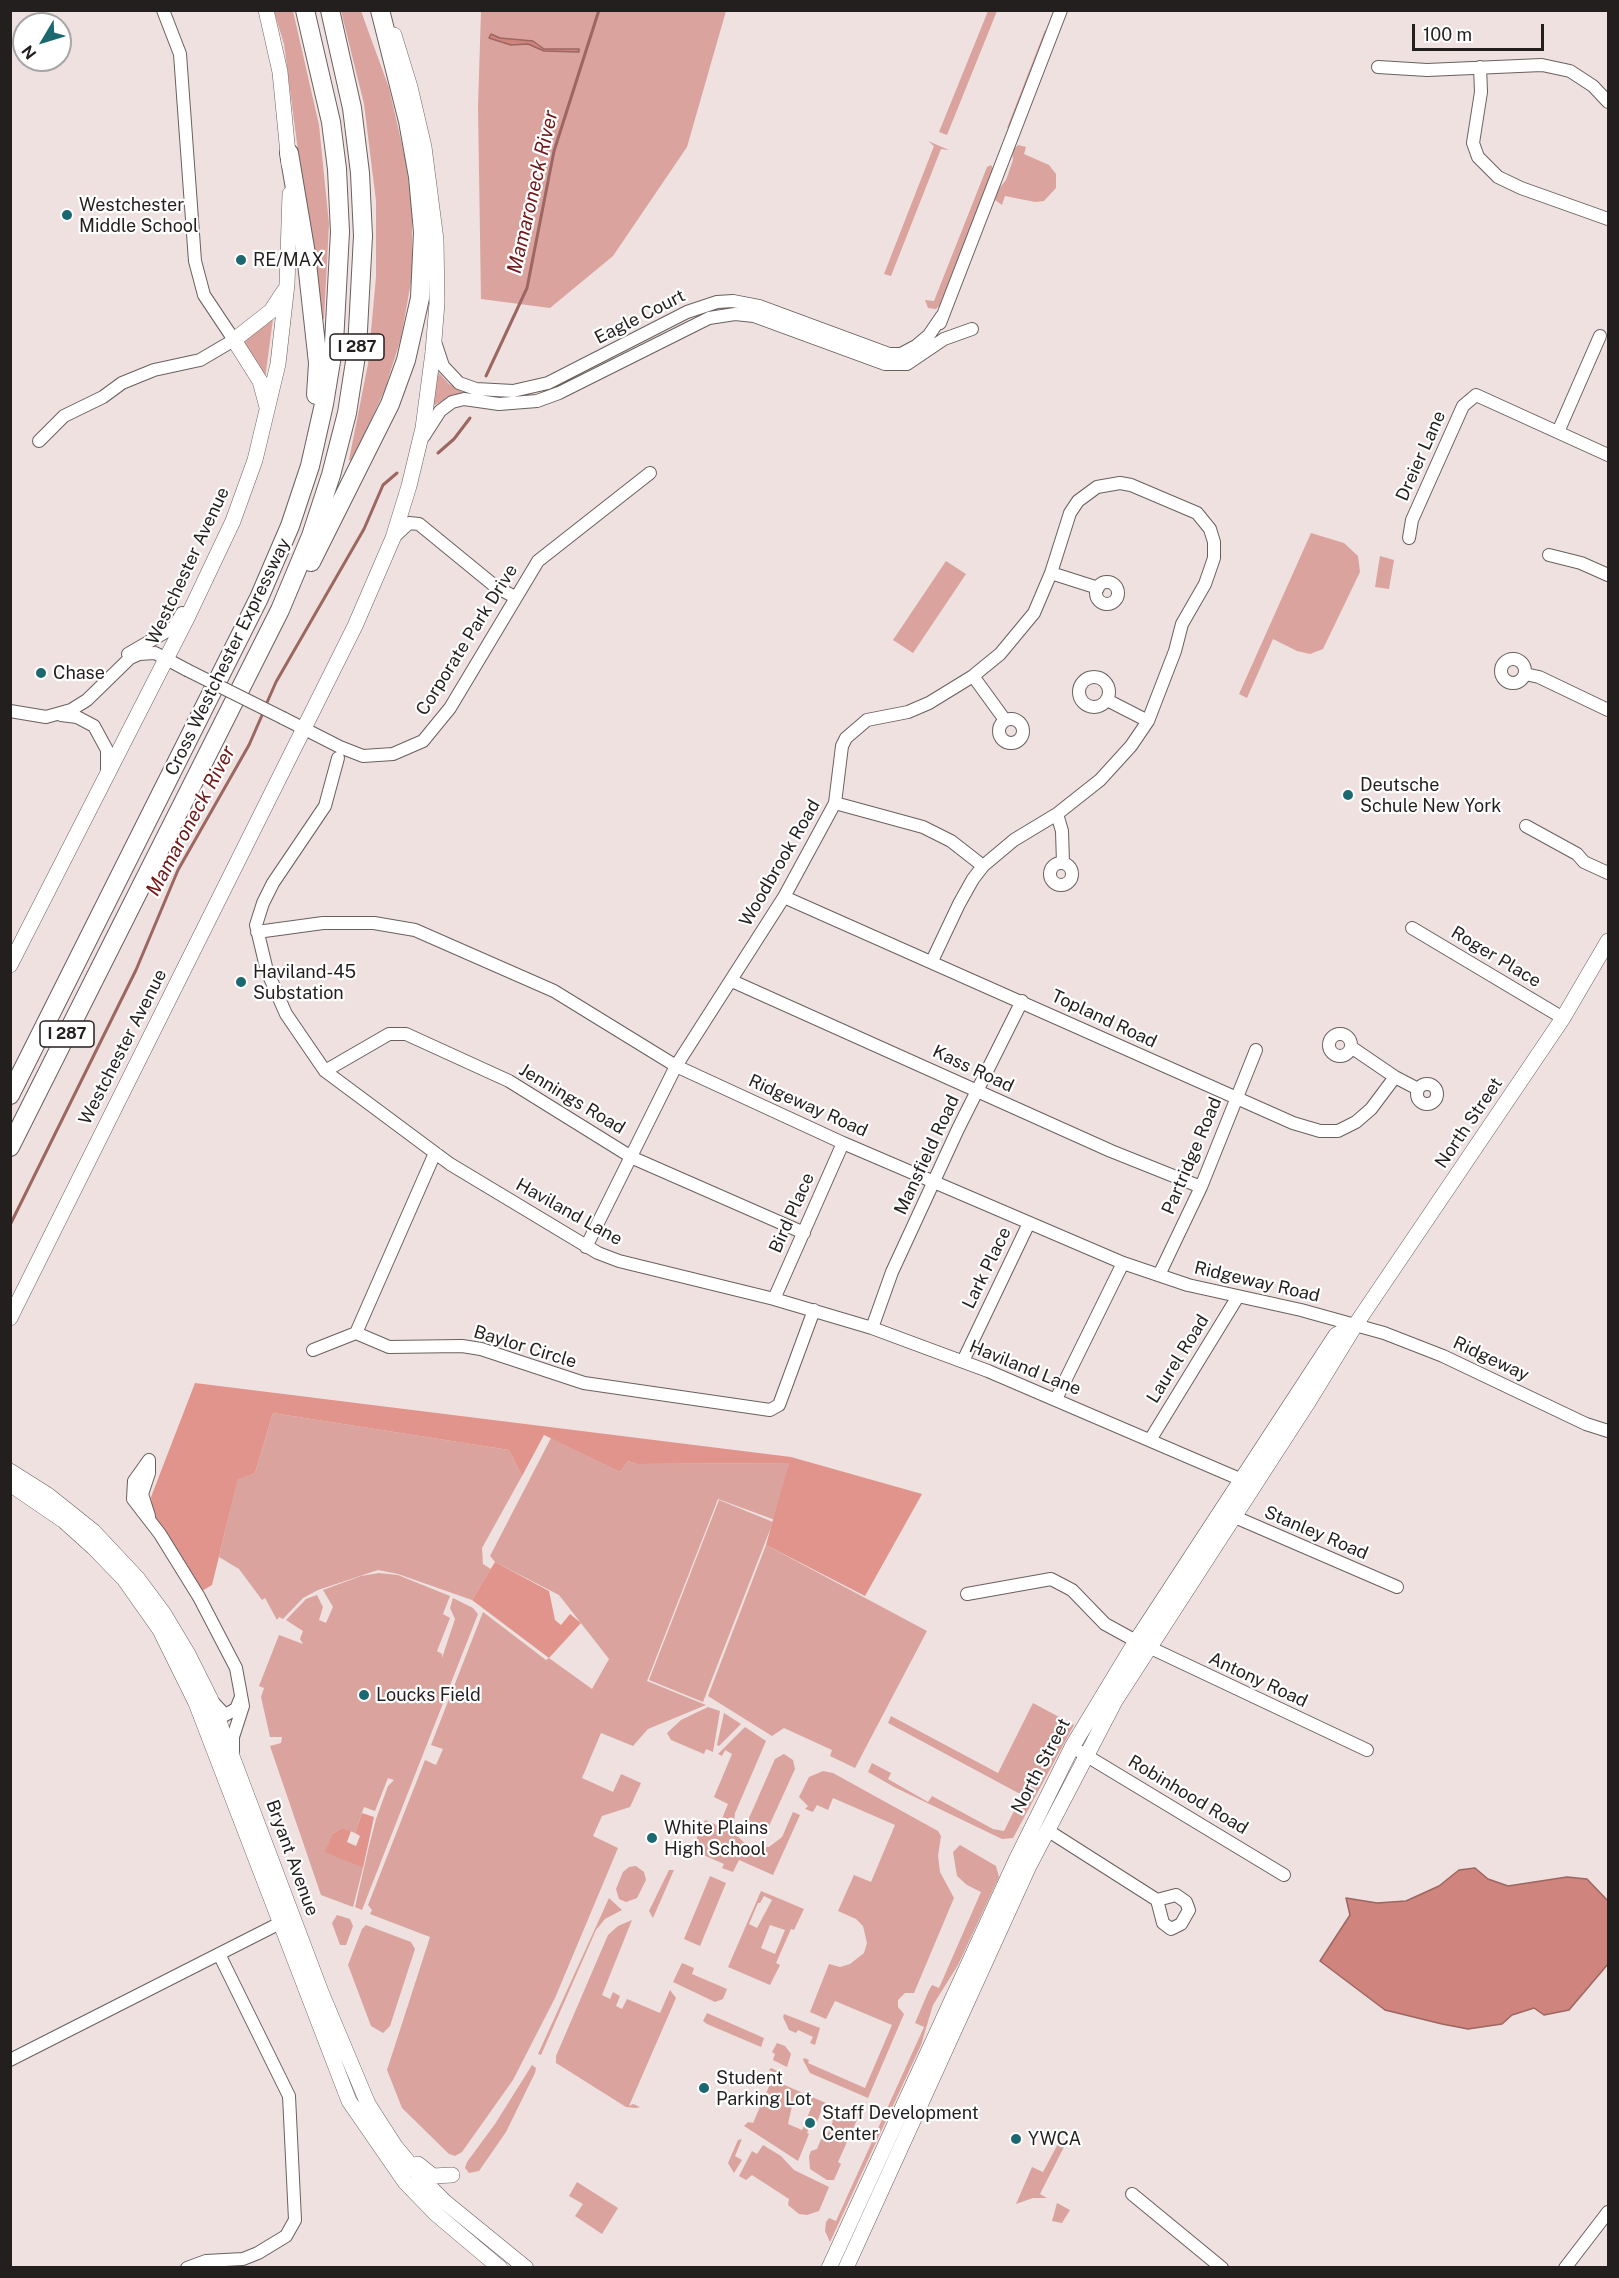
<!DOCTYPE html>
<html>
<head>
<meta charset="utf-8">
<style>
	body { margin:0 }
	#map { position:relative; width:1619px; height:2278px; overflow:hidden; background:#eee1e0; font-family:"Public Sans",sans-serif }
	canvas { display:block }
	.frame { position:absolute; inset:0; border:12px solid #241f1f; pointer-events:none }
	.north { position:absolute; left:12px; top:12px; width:60px; height:60px; box-sizing:border-box; background:#fff; border:2px solid #a7a5a5; border-radius:50%; rotate:232deg; font-size:16px; font-weight:700; line-height:24px; text-align:center; color:#241f1f }
	.north::after { content:''; display:block; margin:auto; width:21px; height:27px; background:#1c6870; clip-path:polygon(50% 0,100% 100%,50% 72%,0 100%) }
	.scale { position:absolute; left:1412px; top:24px; width:132px; height:27px; box-sizing:border-box; border:3px solid #241f1f; border-top:0; padding-left:8px; font-size:18px; line-height:21px; white-space:nowrap; color:#241f1f; -webkit-text-stroke:4px #fff; paint-order:stroke }
</style>
</head>
<body>
<div id="map">
<canvas width="1619" height="2278"></canvas>
<div class="frame"></div>
<div class="north">N</div>
<div class="scale">100 m</div>
</div>
<script>
const ctx = document.querySelector('canvas').getContext('2d');
ctx.lineJoin = 'round';
function paint(path, color) {
  ctx.fillStyle = color;
  ctx.fill(path, 'evenodd');
}
function toPath(rows) {
  const path = new Path2D();
  for (const r of rows) {
    if (r.length === 3) {
      path.moveTo(r[0] + r[2], r[1]);
      path.arc(r[0], r[1], r[2], 0, 2 * Math.PI);
      continue;
    }
    path.moveTo(r[0], r[1]);
    for (let i = 2; i < r.length; i += 2) path.lineTo(r[i], r[i + 1]);
  }
  return path;
}
function trace(path, color, width, dash) {
  ctx.strokeStyle = color;
  ctx.lineWidth = width;
  ctx.lineCap = dash ? 'butt' : 'round';
  ctx.setLineDash(dash || []);
  ctx.stroke(path);
}
function drawText(font, color, halo, rows, align = 'center') {
  ctx.font = font + ' "Public Sans",sans-serif';
  ctx.lineWidth = 4.5;
  ctx.setLineDash([]);
  ctx.textBaseline = 'middle';
  ctx.strokeStyle = halo;
  ctx.fillStyle = color;
  for (const [text, x, y, turn = 0] of rows) {
    ctx.save();
    ctx.translate(x, y);
    ctx.rotate((+turn || 0) * Math.PI / 180);
    ctx.textAlign = isNaN(turn) ? turn : align;
    if (halo) ctx.strokeText(text, 0, 0);
    ctx.fillText(text, 0, 0);
    ctx.restore();
  }
}
paint(toPath([
	[274,11,293,11,319,125,329,224,324,319,320,319,284,44],
	[341,11,361,11,389,88,406,162,412,212,412,276,401,338,385,389,352,462,349,460,368,364,376,277,376,201,364,104],
	[481,11,726,11,687,147,613,256,550,308,481,299,478,107],
	[988,11,997,11,947,135,939,132],
	[1045,30,1047,32,1011,127,1007,128],
	[928,141,949,150,941,149,891,276,884,274,934,146],
	[1018,145,1026,147,1024,154,1049,165,1056,174,1056,188,1044,201,1035,202,1005,196,1002,205,995,200,997,191,1006,180,1013,160,1012,151],
	[991,165,994,170,940,305,936,309,928,308,925,300,934,301,987,167],
	[273,319,265,379,242,344,243,337],
	[438,372,449,384,467,394,455,394,433,406],
	[1311,533,1344,543,1358,556,1360,572,1323,649,1310,654,1297,651,1273,639,1247,698,1239,694],
	[1380,556,1394,560,1389,589,1375,587],
	[946,561,966,574,913,653,893,640],
	[273,1413,509,1450,522,1476,482,1548,483,1564,491,1569,472,1600,398,1574,378,1570,318,1590,303,1598,283,1619,279,1617,277,1620,265,1598,262,1600,239,1569,219,1557,238,1478,255,1473],
	[551,1438,620,1472,628,1461,637,1464,789,1463,775,1520,718,1499,647,1681,706,1705,648,1729,633,1746,601,1733,582,1778,613,1792,621,1774,641,1783,630,1807,602,1816,593,1836,618,1848,555,1998,513,2080,462,2152,455,2156,449,2154,402,2108,387,2070,430,1937,370,1914,372,1910,368,1905,425,1760,436,1765,443,1749,431,1745,483,1612,546,1660,549,1658,592,1689,609,1659,559,1595,495,1562,490,1556],
	[719,1500,773,1522,703,1702,649,1680],
	[766,1545,927,1631,855,1768,830,1756,832,1750,784,1728,772,1736,708,1696],
	[379,1573,398,1575,450,1596,443,1614,450,1618,437,1651,442,1654,442,1658,455,1619,450,1608,453,1598,473,1608,478,1614,362,1910,355,1907,369,1846,376,1819,388,1786,394,1780,388,1778,375,1811,364,1807,355,1833,342,1828,332,1834,326,1851,363,1868,353,1907,321,1895,270,1746,281,1743,282,1737,270,1737,261,1697,264,1688,259,1686,279,1635,303,1644,300,1639,303,1631,286,1620,306,1599,317,1595,323,1607,319,1620,326,1623,333,1607,323,1590,361,1576],
	[1033,1703,1074,1725,1013,1838,1002,1839,894,1787,868,1772,872,1763,891,1773,888,1779,928,1802,932,1796,993,1829,1004,1831,1022,1795,888,1723,891,1716,998,1773],
	[708,1707,720,1711,713,1752,706,1749,704,1754,671,1740,667,1733,681,1720],
	[724,1713,741,1724,719,1746,717,1745],
	[745,1727,766,1741,735,1813,733,1829,736,1835,748,1846,769,1847,782,1837,793,1812,800,1815,773,1875,739,1860,733,1872,722,1868,724,1864,701,1854,699,1857,690,1853,705,1820,719,1826,728,1804,714,1797,732,1754,725,1750,722,1756,718,1754],
	[784,1754,793,1760,795,1769,769,1826,760,1832,755,1832,748,1823,749,1818,775,1759],
	[823,1771,833,1773,938,1831,941,1836,938,1856,940,1872,954,1898,914,1993,905,1993,898,2000,898,2007,904,2014,868,2098,810,2073,803,2060,804,2058,809,2060,808,2063,865,2088,892,2025,835,2001,826,2019,810,2012,829,1964,840,1967,850,1964,864,1953,867,1943,863,1926,856,1919,838,1911,854,1875,871,1882,895,1825,833,1798,828,1810,817,1805,813,1812,805,1809,808,1806,799,1797,809,1777],
	[960,1845,996,1866,999,1877,958,1965,933,2005,921,2045,830,2242,825,2231,826,2222,829,2218,836,2221,924,2027,915,2023,929,1990,932,1985,939,1988,981,1892,967,1885,957,1876,953,1852],
	[636,1866,644,1872,646,1880,637,1898,626,1902,619,1899,616,1889,623,1872,629,1867],
	[669,1870,674,1870,653,1918,649,1911],
	[710,1876,726,1883,700,1946,684,1939],
	[761,1891,804,1909,794,1930,791,1929,776,1963,780,1965,770,1985,728,1967],
	[764,1896,772,1900,757,1928,749,1924,758,1903,760,1903],
	[770,1925,785,1930,775,1954,761,1948],
	[609,1898,622,1910,605,1919,596,1930,541,2055,538,2054],
	[337,1915,350,1919,353,1926,346,1945,340,1945,332,1923],
	[632,1920,602,1995,610,1999,613,1992,620,1996,616,2006,622,2009,627,1999,660,2013,670,1990,676,1998,629,2106,633,2104,640,2107,636,2108,626,2107,556,2063,556,2056,608,1935,618,1926],
	[366,1925,411,1942,415,1949,390,2026,383,2033,371,2026,348,1965,362,1929],
	[682,1963,694,1968,692,1974,727,1989,723,1999,715,2002,673,1982],
	[707,2013,764,2038,761,2047,707,2024,703,2021],
	[784,2014,820,2028,815,2045,810,2043,813,2037,798,2030,796,2033,789,2030,783,2017],
	[777,2043,785,2046,791,2054,787,2067,773,2060,775,2054,772,2052],
	[532,2065,536,2068,535,2073,506,2132,479,2171,469,2173,465,2168,467,2162,495,2124],
	[771,2068,784,2074,780,2083,851,2114,854,2108,861,2111,838,2162,841,2164,834,2180,827,2180,810,2169,809,2156,811,2151,817,2149,821,2139,825,2140,833,2121,830,2119,832,2113,822,2109,817,2122,807,2118,813,2103,799,2098,795,2107,792,2106,788,2124,802,2130,804,2126,809,2128,807,2133,809,2134,798,2161,744,2126,748,2122,753,2123,775,2073,769,2070],
	[742,2139,735,2156,742,2160,734,2173,728,2163,738,2140],
	[1060,2140,1066,2143,1040,2194,1047,2198,1033,2198,1016,2204,1032,2167,1043,2172],
	[763,2145,781,2156,794,2170,829,2187,819,2211,807,2215,799,2214,788,2205,789,2199,752,2175,746,2180,739,2176,752,2151,757,2154],
	[577,2182,618,2208,602,2234,575,2216,583,2204,569,2196],
	[1057,2203,1070,2210,1062,2223,1052,2221]
]), '#dba39d');
paint(toPath([
	[195,1383,791,1457,922,1494,865,1596,766,1545,789,1463,637,1464,628,1461,620,1472,544,1435,522,1476,509,1450,273,1413,255,1473,238,1479,212,1585,202,1591,153,1515,151,1497],
	[495,1562,549,1591,555,1620,561,1625,570,1614,581,1623,549,1658,472,1600],
	[362,1813,374,1817,363,1868,325,1852,332,1834,342,1828,351,1831,347,1842,356,1846,360,1836,355,1833]
]), '#e0948c');
const water = toPath([
	[491,34,500,38,533,41,544,49,579,49,579,52,544,51,528,44,511,45,489,38,491,34],
	[1475,1868,1488,1879,1508,1886,1567,1877,1587,1879,1608,1901,1608,1964,1569,2010,1544,2015,1534,2008,1512,2015,1502,2024,1468,2029,1442,2024,1385,2010,1320,1961,1350,1915,1346,1898,1377,1903,1406,1901,1439,1886,1459,1870,1475,1868]
]);
paint(water, '#cf847d');
trace(water, '#9c6661', 1.5);
trace(toPath([
	[486,376,527,288,554,151,599,10],
	[438,453,454,439,470,418],
	[265,707,276,682,364,529,383,485,397,473],
	[10,1225,136,970,178,870,249,745,263,713]
]), '#9c6661', 3);
const minor = toPath([
	[1378,67,1427,70,1542,65,1570,71,1593,86,1608,102],
	[1480,67,1481,92,1473,143,1478,157,1498,177,1521,188,1608,219],
	[940,323,1061,10],
	[435,342,443,366,459,383,476,389,513,391,548,383,687,312,717,302,733,301,759,306,889,354,901,354,916,346,929,335,942,316],
	[1558,432,1600,336],
	[424,436,440,411,452,402,464,399,499,404,537,401,559,393,709,318,735,314,754,316,885,364,907,364,944,339,972,329],
	[39,441,64,416,103,397,122,383,154,370,200,360,234,340,204,295,195,261,180,54,163,10],
	[393,538,409,523,419,524,496,587,515,597],
	[1409,538,1412,520,1463,406,1476,395,1608,455],
	[1549,555,1581,563,1608,575],
	[1051,573,1098,588],
	[1107,593,11],
	[128,654,174,627,182,613],
	[1513,671,12],
	[1525,674,1539,677,1608,710],
	[973,676,1005,720],
	[1094,692,15],
	[1107,700,1148,721],
	[10,711,46,717,71,710,87,700,130,658,139,654,155,653,187,670],
	[61,715,77,717,94,726,107,750,107,771],
	[283,718,340,747,363,756,393,754,423,741,450,708,538,561,650,473],
	[1011,731,12],
	[338,758,325,806,273,883,263,903,256,925,267,971,286,1014,325,1071,450,1164,598,1253,619,1261,774,1299,872,1328,988,1371,1249,1483],
	[835,803,923,827,951,841,983,866],
	[1057,814,1062,831,1063,863],
	[1526,826,1577,854,1584,862,1608,873],
	[1061,874,11],
	[784,897,1293,1123,1320,1131,1338,1131,1356,1122,1371,1109,1395,1077],
	[1412,928,1563,1018],
	[257,932,323,923,374,923,415,930,554,991,676,1066,843,1143,1123,1263,1188,1285,1301,1310,1384,1333,1443,1356,1586,1424,1608,1431],
	[732,981,1111,1151,1201,1187],
	[1340,1045,11],
	[1351,1047,1395,1077,1418,1089],
	[325,1071,389,1034,406,1034,509,1081,633,1158,804,1233],
	[1427,1094,10],
	[586,1247,676,1066,784,897,835,803,842,746,846,738,867,720,908,712,929,703,973,676,1000,654,1034,613,1051,573,1070,513,1078,501,1097,487,1120,483,1131,485,1197,513,1210,529,1214,542,1214,558,1205,584,1182,624,1175,651,1148,721,1131,746,1100,780,1057,814,1014,840,983,866,973,879,959,904,932,961],
	[1159,1275,1201,1187,1256,1050],
	[774,1299,843,1143],
	[872,1328,892,1272,958,1129,1022,1001],
	[356,1333,389,1347,462,1346,481,1349,584,1383,770,1410,779,1405,814,1310],
	[356,1333,435,1153],
	[313,1350,356,1333],
	[963,1361,1029,1223],
	[1056,1399,1123,1263],
	[1150,1440,1237,1298],
	[149,1460,134,1481,133,1499,160,1534,199,1597,236,1668,243,1706,233,1737,233,1751],
	[149,1460,149,1473,142,1494,149,1516],
	[1228,1514,1397,1587],
	[967,1594,1051,1579,1072,1590,1105,1624,1136,1641,1367,1750],
	[213,1702,225,1715,236,1709,241,1697],
	[1072,1747,1284,1875],
	[1047,1830,1157,1900,1163,1923,1171,1929,1181,1924,1189,1910,1186,1902,1176,1895,1157,1900],
	[10,2060,286,1920],
	[1132,2194,1222,2268],
	[187,2268,206,2261,243,2259,258,2253,286,2236,295,2220,289,2096,219,1954],
	[1565,2268,1608,2212]
]);
const major = toPath([
	[266,10,280,72,289,164],
	[267,407,260,381,234,340,271,311,284,291],
	[10,965,188,616,233,521,255,460,278,364,287,284,290,194],
	[10,1318,355,626,393,538,409,486,423,428,433,352,437,303,436,240,424,147,410,87,394,35],
	[10,1471,48,1495,93,1531,138,1579,164,1614,188,1654,210,1698,321,1992,368,2104,395,2146,423,2180,445,2202,526,2268],
	[10,1484,64,1521,94,1548,124,1579,160,1630,196,1703,349,2101,405,2182,436,2214,500,2268],
	[418,2164,433,2176,452,2175],
	[829,2268,1016,1860,1072,1747,1136,1641,1336,1335,1356,1324],
	[846,2268,1029,1866,1115,1701,1307,1404,1356,1324,1563,1018,1608,941]
]);
const highway = toPath([
	[289,153,306,254,318,363,316,395],
	[311,562,390,404,406,360,420,298,423,232,418,177,408,121,380,10],
	[10,1095,259,598,290,526,310,466,324,404,334,343,340,232,337,169,331,122,305,10],
	[10,1147,280,610,311,536,331,475,347,413,357,349,363,236,360,173,352,108,330,10]
]);
trace(minor, '#6a605e', 14);
trace(major, '#6a605e', 16);
trace(highway, '#6a605e', 20);
trace(minor, '#fff', 12);
trace(major, '#fff', 15);
trace(highway, '#fff', 18);
const minorBridge = toPath([
	[187,670,283,718]
]);
trace(minorBridge, '#6a605e', 14, []);
trace(minorBridge, '#fff', 12);
for (const [x, y, r, color] of [
	[67,215,6,"#1c6870"],
	[241,260,6,"#1c6870"],
	[41,673,6,"#1c6870"],
	[1348,795,6,"#1c6870"],
	[241,982,6,"#1c6870"],
	[364,1695,6,"#1c6870"],
	[652,1838,6,"#1c6870"],
	[704,2088,6,"#1c6870"],
	[810,2123,6,"#1c6870"],
	[1016,2139,6,"#1c6870"]
]) {
  const dot = new Path2D();
  dot.arc(x, y, r, 0, 2 * Math.PI);
  ctx.fillStyle = color;
  ctx.fill(dot);
  trace(dot, '#fff', 2);
}
for (const [x, y, w] of [
	[357,347,54],
	[67,1034,54]
]) {
  const box = new Path2D();
  box.roundRect(x - w / 2, y - 13, w, 26, 4.5);
  ctx.fillStyle = '#fff';
  ctx.fill(box);
  trace(box, '#241f1f', 1.5);
}
drawText('bold 16px', '#241f1f', null, [
	["I 287",357,347],
	["I 287",67,1034]
]);
drawText('18px', '#241f1f', '#fff', [
	["Westchester",79,205],
	["Middle School",79,226],
	["RE/MAX",253,260],
	["Chase",53,673],
	["Deutsche",1360,785],
	["Schule New York",1360,806],
	["Haviland-45",253,972],
	["Substation",253,993],
	["Loucks Field",376,1695],
	["White Plains",664,1828],
	["High School",664,1849],
	["Student",716,2078],
	["Parking Lot",716,2099],
	["Staff Development",822,2113],
	["Center",822,2134],
	["YWCA",1028,2139]
], 'left');
drawText('18px', '#241f1f', '#fff', [
	["Eagle Court",640,317,-27],
	["Dreier Lane",1421,456,-66],
	["Westchester Avenue",188,566,-65],
	["Corporate Park Drive",467,640,-58],
	["Cross Westchester Expressway",228,657,-64],
	["Woodbrook Road",780,863,-60],
	["Roger Place",1496,957,31],
	["Topland Road",1104,1019,25],
	["Westchester Avenue",123,1047,-63],
	["Kass Road",973,1069,25],
	["Jennings Road",572,1099,31],
	["Ridgeway Road",808,1106,24],
	["North Street",1469,1123,-56],
	["Mansfield Road",927,1155,-65],
	["Partridge Road",1192,1156,-67],
	["Haviland Lane",569,1212,29],
	["Bird Place",792,1213,-66],
	["Lark Place",987,1268,-64],
	["Ridgeway Road",1257,1282,13],
	["Baylor Circle",525,1347,17],
	["Laurel Road",1178,1359,-58],
	["Ridgeway",1491,1359,25],
	["Haviland Lane",1025,1368,22],
	["Stanley Road",1316,1533,23],
	["Antony Road",1258,1680,25],
	["North Street",1041,1766,-62],
	["Robinhood Road",1188,1795,31],
	["Bryant Avenue",292,1858,70]
]);
drawText('italic 20px', '#711717', '#fff', [
	["Mamaroneck River",533,192,-77],
	["Mamaroneck River",191,821,-62]
]);
</script>
</body>
</html>
